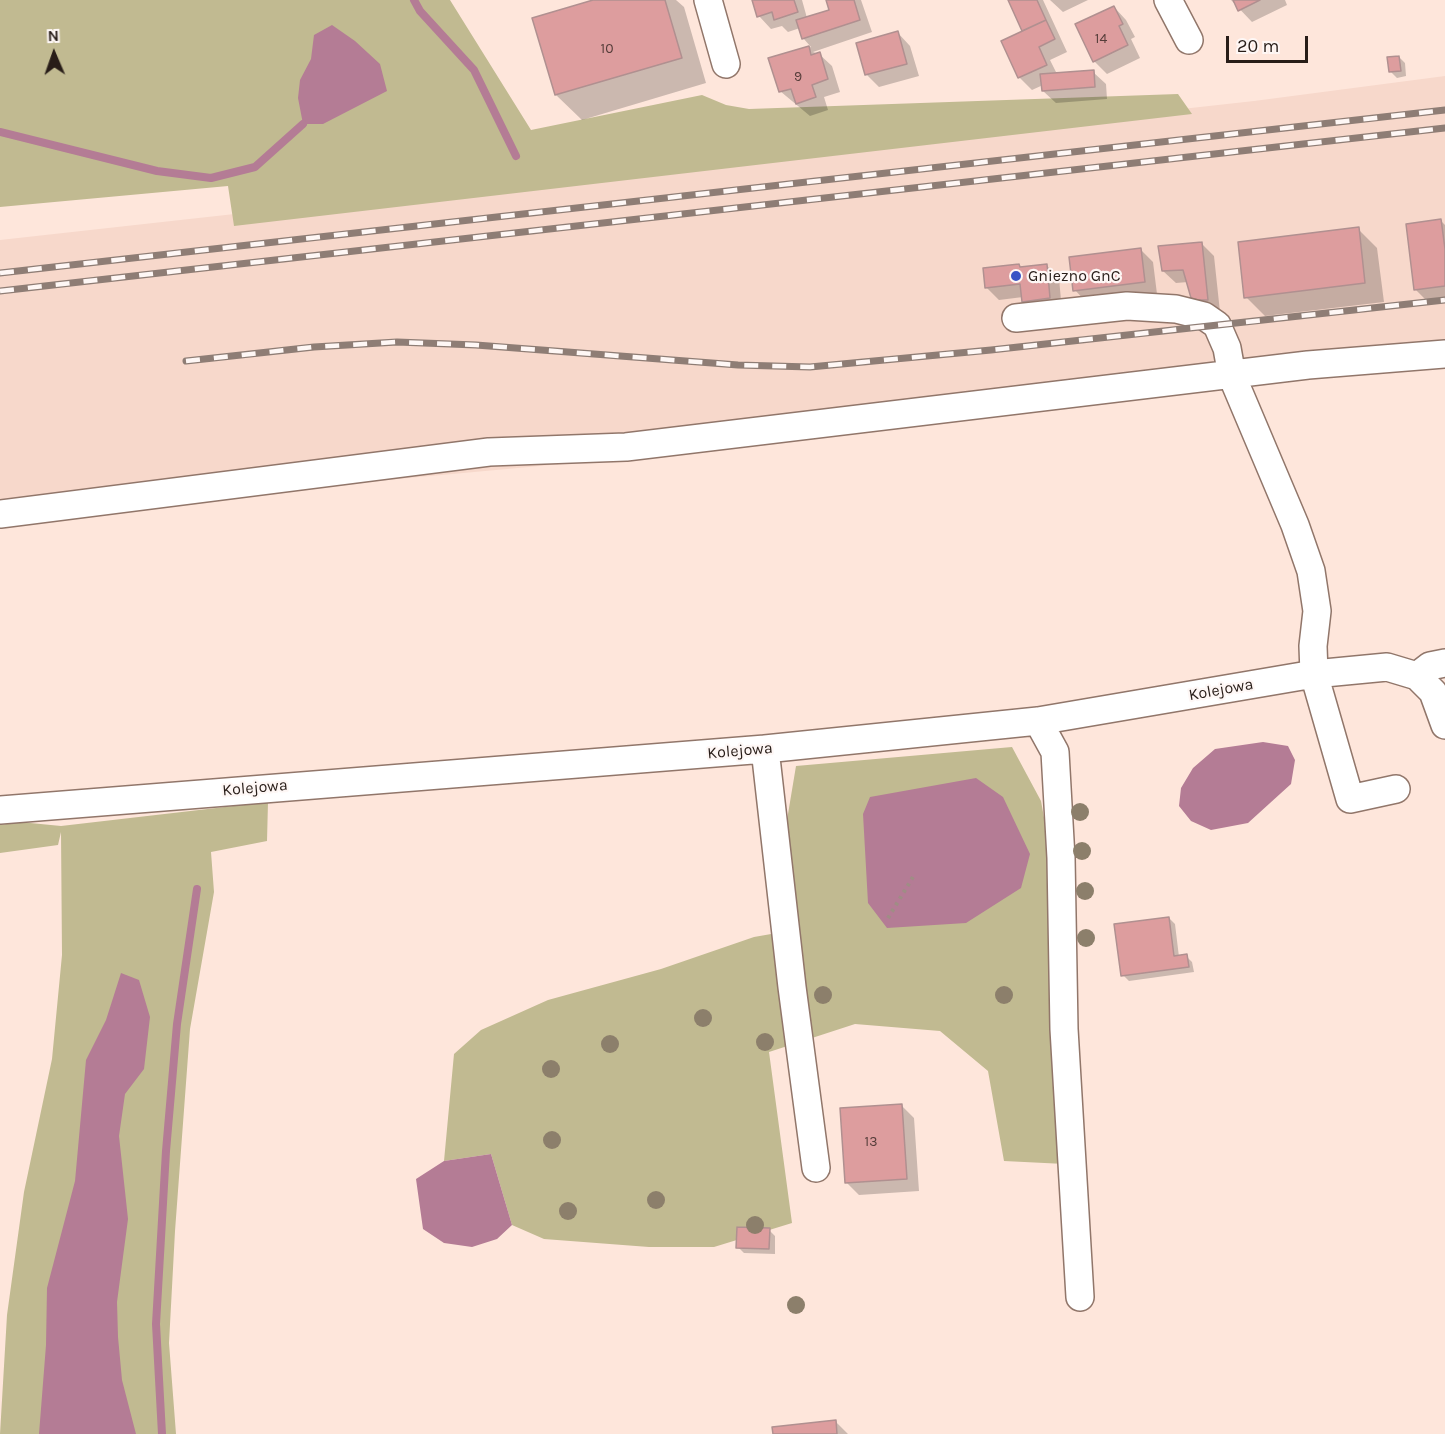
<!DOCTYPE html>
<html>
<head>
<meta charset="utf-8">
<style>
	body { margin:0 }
	#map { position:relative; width:1445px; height:1434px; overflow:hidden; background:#fee6db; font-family:Karla,sans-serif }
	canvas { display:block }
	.north { position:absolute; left:24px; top:24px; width:60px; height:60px; -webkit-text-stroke:4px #fef7f5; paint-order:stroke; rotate:358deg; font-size:16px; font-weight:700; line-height:24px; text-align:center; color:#281d18 }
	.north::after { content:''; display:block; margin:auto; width:21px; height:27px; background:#281d18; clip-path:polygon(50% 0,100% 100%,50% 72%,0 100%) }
	.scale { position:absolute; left:1226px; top:36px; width:82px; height:27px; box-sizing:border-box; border:3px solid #281d18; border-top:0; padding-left:8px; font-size:18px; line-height:21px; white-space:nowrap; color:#281d18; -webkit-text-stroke:4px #fef7f5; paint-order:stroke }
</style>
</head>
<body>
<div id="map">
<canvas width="1445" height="1434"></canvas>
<div class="north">N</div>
<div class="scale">20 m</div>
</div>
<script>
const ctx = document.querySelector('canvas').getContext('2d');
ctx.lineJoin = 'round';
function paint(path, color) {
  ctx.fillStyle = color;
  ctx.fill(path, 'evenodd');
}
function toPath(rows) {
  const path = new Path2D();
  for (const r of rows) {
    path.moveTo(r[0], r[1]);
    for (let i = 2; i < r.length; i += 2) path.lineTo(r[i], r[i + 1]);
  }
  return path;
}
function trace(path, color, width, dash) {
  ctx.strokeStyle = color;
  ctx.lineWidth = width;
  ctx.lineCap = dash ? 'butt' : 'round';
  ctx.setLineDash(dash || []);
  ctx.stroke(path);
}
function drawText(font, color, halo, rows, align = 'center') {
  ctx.font = font + ' Karla,sans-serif';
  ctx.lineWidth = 4.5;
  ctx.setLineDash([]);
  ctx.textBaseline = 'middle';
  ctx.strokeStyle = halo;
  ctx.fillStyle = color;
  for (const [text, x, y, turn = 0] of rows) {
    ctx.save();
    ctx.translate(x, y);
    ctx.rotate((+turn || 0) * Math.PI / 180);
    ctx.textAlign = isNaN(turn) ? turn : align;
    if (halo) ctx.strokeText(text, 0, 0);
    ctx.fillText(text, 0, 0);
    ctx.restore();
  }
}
paint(toPath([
	[1445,76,1445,358,616,459,376,481,0,525,0,240,1254,101]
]), '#f7d8cb');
paint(toPath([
	[0,0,450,0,531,130,702,95,726,105,749,109,1178,94,1192,114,234,226,228,186,0,207],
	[1012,747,1041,801,1075,990,1085,1165,1004,1161,988,1071,940,1031,855,1024,769,1052,792,1223,714,1247,649,1247,544,1239,512,1225,491,1154,444,1161,454,1054,481,1030,548,1000,661,969,754,937,794,930,784,838,796,766],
	[268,802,267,841,211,852,214,892,190,1029,175,1231,169,1343,176,1434,0,1434,7,1315,24,1192,52,1059,62,955,61,832,58,845,0,853,0,825,20,822,61,826]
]), '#c1ba91');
paint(toPath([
	[332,25,355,41,380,64,387,91,323,124,303,124,298,98,300,80,311,59,314,35],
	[1263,742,1288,746,1295,760,1291,784,1248,823,1211,830,1191,821,1179,806,1181,788,1193,768,1215,749],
	[976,778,1003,797,1030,854,1021,888,966,923,887,928,868,903,863,814,870,797],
	[121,973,139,980,150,1017,144,1069,125,1094,119,1136,128,1219,117,1302,118,1337,122,1380,136,1434,39,1434,46,1345,47,1288,75,1181,86,1060,106,1020],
	[491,1154,512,1225,497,1239,472,1247,444,1243,423,1229,416,1179,444,1161]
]), '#b47c95');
paint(toPath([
	[598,0,676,0,684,7,706,83,582,120,556,95],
	[753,0,802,0,807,18,831,10,827,0,861,0,872,32,813,52,819,54,832,66,840,92,824,97,828,110,810,116,780,91,770,59,811,47,803,38,800,28,788,32,782,26,771,29,759,16],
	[1009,0,1043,0,1067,52,1050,60,1057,74,1093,72,1106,84,1107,99,1056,103,1043,91,1043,85,1032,90,1019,77,1003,41,1024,31],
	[1050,0,1088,0,1063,12],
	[1231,0,1285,0,1287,5,1252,22],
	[1114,7,1126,20,1135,37,1131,39,1140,58,1107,74,1094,61],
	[898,33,910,46,919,76,879,87,867,75],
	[1399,57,1405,63,1406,76,1397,78,1391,72],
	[1441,221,1445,225,1445,300,1428,302,1416,290],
	[1358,229,1377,248,1384,302,1265,316,1246,297],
	[1201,243,1214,256,1220,312,1205,310,1192,297,1188,282,1176,283,1163,271],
	[1140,249,1153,262,1157,294,1087,303,1075,290],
	[1046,265,1059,278,1062,311,1036,314,1023,301,1023,297,999,300,986,287],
	[1169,918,1175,924,1179,957,1186,956,1192,962,1194,972,1129,981,1123,975],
	[901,1105,914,1118,919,1191,859,1195,846,1182],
	[769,1230,775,1236,775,1254,744,1253,738,1247],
	[835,1421,848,1434,774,1434]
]), '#0003');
trace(toPath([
	[414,0,420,11,474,70,516,156],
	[0,132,157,171,211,178,255,167,303,124],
	[162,1434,156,1324,166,1151,177,1024,197,889]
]), '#b47c95', 8);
const building = toPath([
	[593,0,665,0,682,58,555,95,532,18,593,0],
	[752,0,794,0,798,12,774,20,772,12,757,17,752,0],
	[826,0,854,0,860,20,802,39,796,20,829,10,826,0],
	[1008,0,1037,0,1046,20,1022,31,1008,0],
	[1233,0,1260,0,1238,11,1233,0],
	[1114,6,1123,24,1119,26,1128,45,1093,62,1075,24,1114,6],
	[1046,20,1055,39,1039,47,1047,65,1018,78,1001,41,1046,20],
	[898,31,907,64,865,75,856,43,898,31],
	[809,46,811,55,820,52,828,79,812,85,816,97,796,104,791,89,779,92,768,58,809,46],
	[1399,56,1401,71,1389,72,1387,57,1399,56],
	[1094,70,1095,87,1042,91,1040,74,1094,70],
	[1441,219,1445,249,1445,286,1414,290,1406,224,1441,219],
	[1359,227,1365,283,1244,298,1238,242,1359,227],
	[1202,242,1208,300,1198,300,1191,298,1183,270,1162,271,1158,246,1202,242],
	[1141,248,1145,282,1073,291,1069,257,1141,248],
	[1019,264,1020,267,1047,264,1050,298,1022,302,1020,284,985,288,983,268,1019,264],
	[1169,917,1174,956,1187,954,1189,967,1121,976,1114,924,1169,917],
	[902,1104,907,1179,845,1183,840,1108,902,1104],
	[737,1227,770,1228,769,1249,736,1248,737,1227],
	[836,1420,837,1434,773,1434,772,1427,836,1420]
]);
paint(building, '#dd9d9e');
trace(building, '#b09090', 1.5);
const minor = toPath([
	[708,0,726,64],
	[1168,0,1189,40],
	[1016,318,1127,306,1176,309,1204,316,1217,325,1227,348,1232,376,1295,525,1311,571,1317,611,1313,646,1314,674,1350,799,1396,789],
	[0,514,489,452,626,447,1308,365,1445,354],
	[1417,676,1430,666,1445,663],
	[1038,721,1055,752,1061,858,1064,1029,1080,1297],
	[765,749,792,987,816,1168],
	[0,810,765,749,1038,721,1314,674,1387,667,1417,676,1433,692,1445,725]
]);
trace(minor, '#91766a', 30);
trace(toPath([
	[888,918,913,877]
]), '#9f8d85', 4, [3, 4.5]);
trace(minor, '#fff', 27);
const rail = toPath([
	[0,273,1445,110],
	[0,291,1445,128],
	[186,361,314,347,397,342,476,345,738,365,810,367,991,350,1445,300]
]);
trace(rail, '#8e7d75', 7);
trace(rail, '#fef7f5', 4.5, [14]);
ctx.fillStyle = '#8c7f6b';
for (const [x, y] of [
	[1080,812],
	[1082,851],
	[1085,891],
	[1086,938],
	[823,995],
	[1004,995],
	[703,1018],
	[765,1042],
	[610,1044],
	[551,1069],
	[552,1140],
	[656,1200],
	[568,1211],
	[755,1225],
	[796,1305]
]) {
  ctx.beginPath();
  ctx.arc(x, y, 9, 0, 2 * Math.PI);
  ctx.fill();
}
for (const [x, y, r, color] of [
	[1016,276,6,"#3953c5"]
]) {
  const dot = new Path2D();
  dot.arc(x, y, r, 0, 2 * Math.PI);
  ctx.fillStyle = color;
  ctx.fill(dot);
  trace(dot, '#fef7f5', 2);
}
drawText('14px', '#553d3a', null, [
	["14",1101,39],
	["10",607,49],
	["9",798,77],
	["13",871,1142]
]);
drawText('16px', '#281d18', '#fef7f5', [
	["Gniezno GnC",1028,276]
], 'left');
drawText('16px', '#281d18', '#fef7f5', [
	["Kolejowa",1221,690,-10],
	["Kolejowa",740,751,-5],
	["Kolejowa",255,788,-5]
]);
</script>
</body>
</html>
